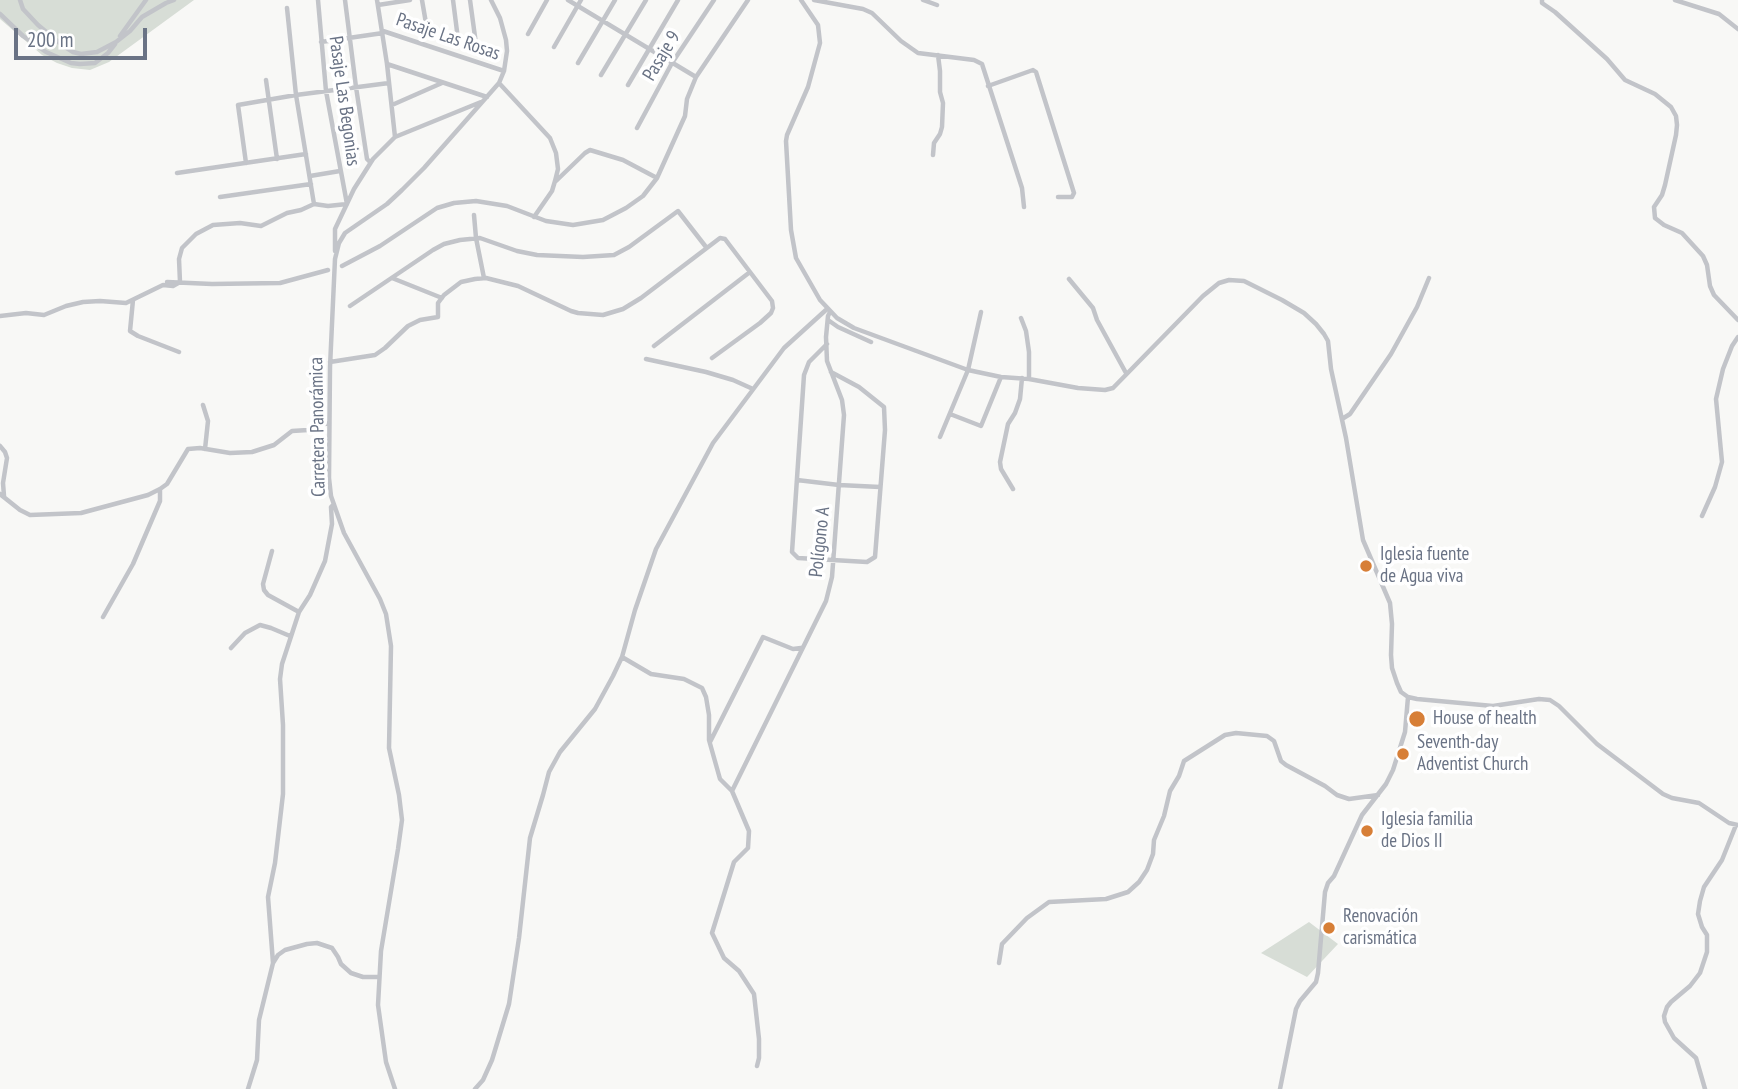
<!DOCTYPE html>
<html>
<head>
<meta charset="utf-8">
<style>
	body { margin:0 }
	#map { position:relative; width:1738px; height:1089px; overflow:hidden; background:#f8f8f6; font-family:"PT Sans Narrow",sans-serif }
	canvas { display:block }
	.scale { position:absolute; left:14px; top:28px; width:133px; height:32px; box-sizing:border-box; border:4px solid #6a7385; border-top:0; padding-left:9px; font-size:21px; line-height:24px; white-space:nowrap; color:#6a7385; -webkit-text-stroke:5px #fff; paint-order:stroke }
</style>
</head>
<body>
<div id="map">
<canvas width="1738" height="1089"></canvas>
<div class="scale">200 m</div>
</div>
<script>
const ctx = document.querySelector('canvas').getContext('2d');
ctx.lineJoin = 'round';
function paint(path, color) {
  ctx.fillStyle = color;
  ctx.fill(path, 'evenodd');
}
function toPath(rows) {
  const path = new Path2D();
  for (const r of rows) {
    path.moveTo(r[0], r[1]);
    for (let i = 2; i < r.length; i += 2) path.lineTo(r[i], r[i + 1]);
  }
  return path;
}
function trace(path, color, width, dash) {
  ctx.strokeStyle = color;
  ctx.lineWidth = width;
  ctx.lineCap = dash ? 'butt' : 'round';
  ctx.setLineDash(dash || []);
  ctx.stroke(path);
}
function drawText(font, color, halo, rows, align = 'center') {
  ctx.font = font + ' "PT Sans Narrow",sans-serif';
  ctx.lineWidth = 7;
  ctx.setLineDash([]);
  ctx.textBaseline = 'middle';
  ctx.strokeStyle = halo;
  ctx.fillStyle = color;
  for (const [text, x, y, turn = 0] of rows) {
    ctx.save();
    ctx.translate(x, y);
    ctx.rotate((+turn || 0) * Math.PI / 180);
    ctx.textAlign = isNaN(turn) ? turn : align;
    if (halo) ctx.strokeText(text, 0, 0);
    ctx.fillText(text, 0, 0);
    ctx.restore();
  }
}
paint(toPath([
	[0,0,194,0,109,62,90,70,72,68,57,63,42,55,0,19],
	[1309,922,1338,944,1307,977,1261,953]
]), '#d7ddd6');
trace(toPath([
	[20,0,23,9,38,25,62,45,73,52,81,54,97,52,116,42,130,31,142,17,166,3,174,0],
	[345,0,356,87,367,159,370,162],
	[377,0,387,64,395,137],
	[422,0,427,29],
	[453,0,458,39],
	[470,0,476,44],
	[568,0,696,77],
	[801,0,818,25,820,43,808,87,787,135,786,141,791,230,796,258,820,300,837,318,854,328,968,370,1001,377,1029,379,1078,388,1105,390,1113,388,1203,296,1219,283,1229,280,1244,281,1282,300,1304,313,1316,324,1324,334,1328,341,1331,369,1346,438,1363,540,1390,603,1392,624,1391,655,1392,668,1397,683,1401,692,1408,697,1417,699,1493,706,1539,699,1550,700,1559,706,1597,744,1663,794,1672,798,1699,803,1729,823,1738,825],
	[814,0,863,9,872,13,901,41,918,53,974,60,982,64,1022,188,1024,207],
	[923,0,937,5],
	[1542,0,1542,3,1555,12,1607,59,1625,80,1655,94,1671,107,1676,116,1677,125,1676,135,1665,185,1662,195,1654,207,1655,218,1664,225,1682,233,1703,256,1707,265,1710,286,1714,295,1738,320],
	[1675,0,1719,14,1738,29],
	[378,5,410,0],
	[287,8,296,95,314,204],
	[0,14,23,36,46,52,71,63,80,64,95,63,108,53,115,44],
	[383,31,504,71],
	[528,34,547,0],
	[120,36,146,0],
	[321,42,383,33],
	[554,47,581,0],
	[578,63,615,0],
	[387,64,487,97],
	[601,75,646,0],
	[266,80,277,159],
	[499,83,550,138,556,153,558,169,555,181,552,191,534,217],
	[628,85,678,0],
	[988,86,1033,70,1036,72,1074,193,1072,197,1058,197],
	[392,105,442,83],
	[637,128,672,63,714,0],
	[933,155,934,143,940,134,942,127,943,103,940,92,940,71,938,55],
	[246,163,238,105,296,95,389,83],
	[177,173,306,154],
	[310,176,340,171],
	[556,181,585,153,590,150,623,160,657,178],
	[220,197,311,184],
	[474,215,476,238,484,278],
	[335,251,335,229,354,189,373,159,395,137,481,102],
	[342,266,380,246,437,208,454,203,476,201,507,206,546,221,573,225,603,220,626,208,643,196,657,178,685,116,687,99,696,77,748,0],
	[392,278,442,298],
	[1069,279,1093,308,1097,320,1126,373],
	[167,282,212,284,280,283,328,270],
	[133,300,130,331,138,336,179,352],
	[350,306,433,250,444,244,460,240,480,238,517,251,537,255,583,257,614,255,629,247,678,211,706,247],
	[0,316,26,313,44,315,66,306,83,302,100,301,126,303,163,285,173,286,180,282,179,259,182,248,196,234,213,225,240,223,261,226,287,213,301,210,314,204,328,206,347,204,326,91,318,0],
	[1021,318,1026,331,1029,352,1029,379],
	[828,320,838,327,871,342],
	[827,344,809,362,804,375,792,552,798,558,867,562,875,557,885,430,884,407,859,387,831,372],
	[654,346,750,272],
	[646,359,706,372,733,380,753,389],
	[330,362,375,355,385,348,408,326,420,320,438,317,438,303,444,295,461,282,475,279,486,278,518,286,571,311,578,313,603,315,623,309,641,298,720,238,725,239,728,243,772,301,773,308,771,313,760,323,712,358],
	[203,405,208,421,205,449],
	[950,414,981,426,1001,377],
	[1342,419,1350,414,1391,354,1417,307,1429,278],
	[940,437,968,370,981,312],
	[0,446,5,452,7,458,3,483,4,496],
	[797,480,839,485,880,487],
	[1013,489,1001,469,1000,462,1008,424,1015,413,1020,399,1022,378],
	[0,494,20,510,30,515,81,513,148,495,160,489,167,484,188,449,200,448,230,453,252,452,274,445,292,431,308,430,322,424,329,423],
	[1702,516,1715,487,1722,462,1716,399,1723,369,1732,346,1738,337],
	[272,551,263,584,264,590,268,595,299,612],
	[103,617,133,564,160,501,160,490],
	[231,648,245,633,260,625,271,628,290,636],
	[622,657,651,674,684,679,702,688,706,697,709,715,709,740,720,779,732,791,749,831,748,848,734,862,712,933,724,958,739,971,754,994,759,1039,759,1058,757,1066],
	[710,742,763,637,793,649,801,648],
	[732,791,826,601,832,577,844,415,842,400,827,361,826,337,828,316,830,312],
	[273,963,268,897,275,863,283,794,283,725,280,679,282,664,299,612,310,595,325,561,332,524,331,507,333,505],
	[999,963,1002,944,1027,918,1049,902,1106,899,1128,892,1139,882,1147,870,1153,854,1154,840,1164,816,1170,791,1179,776,1184,761,1225,735,1236,733,1267,736,1274,741,1281,761,1286,765,1325,786,1337,795,1349,799,1378,795],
	[248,1089,257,1060,259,1020,273,963,278,955,285,950,307,944,317,943,332,948,338,957,341,964,351,973,363,977,379,977],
	[395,1089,386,1062,378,1005,381,951,398,849,402,820,399,795,389,748,391,646,386,614,380,599,344,533,331,496,329,478,330,367,335,259,339,243,345,233,387,204,402,190,424,168,499,83,504,71,507,51,506,40,500,18,491,0],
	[475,1089,483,1080,492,1060,509,1004,519,938,530,838,543,795,549,772,560,752,595,709,613,676,622,657,635,610,656,549,713,443,784,348,827,309],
	[1280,1089,1296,1009,1300,1001,1316,982,1318,973,1325,892,1328,883,1334,876,1362,815,1386,784,1393,770,1405,732,1408,697],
	[1705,1089,1696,1058,1674,1038,1665,1022,1664,1016,1667,1007,1671,1002,1690,986,1700,973,1707,952,1707,935,1702,927,1698,914,1700,901,1704,887,1722,860,1736,825]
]), '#c2c4c9', 4.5);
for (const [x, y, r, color] of [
	[1366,566,7,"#d77f37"],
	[1417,719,9,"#d77f37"],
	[1403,754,7,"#d77f37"],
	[1367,831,7,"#d77f37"],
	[1329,928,7,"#d77f37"]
]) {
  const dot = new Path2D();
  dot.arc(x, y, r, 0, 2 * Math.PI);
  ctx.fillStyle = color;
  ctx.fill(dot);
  trace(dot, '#fff', 2.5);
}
drawText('19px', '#6a7385', '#fff', [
	["Pasaje Las Rosas",448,37,19],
	["Pasaje 9",662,56,-59],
	["Pasaje Las Begonias",344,101,82],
	["Carretera Panorámica",318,427,-91],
	["Polígono A",820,542,-84]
]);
drawText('19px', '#6a7385', '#fff', [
	["Iglesia fuente",1380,555],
	["de Agua viva",1380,577],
	["House of health",1433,719],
	["Seventh-day",1417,743],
	["Adventist Church",1417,765],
	["Iglesia familia",1381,820],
	["de Dios II",1381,842],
	["Renovación",1343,917],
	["carismática",1343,939]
], 'left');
</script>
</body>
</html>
